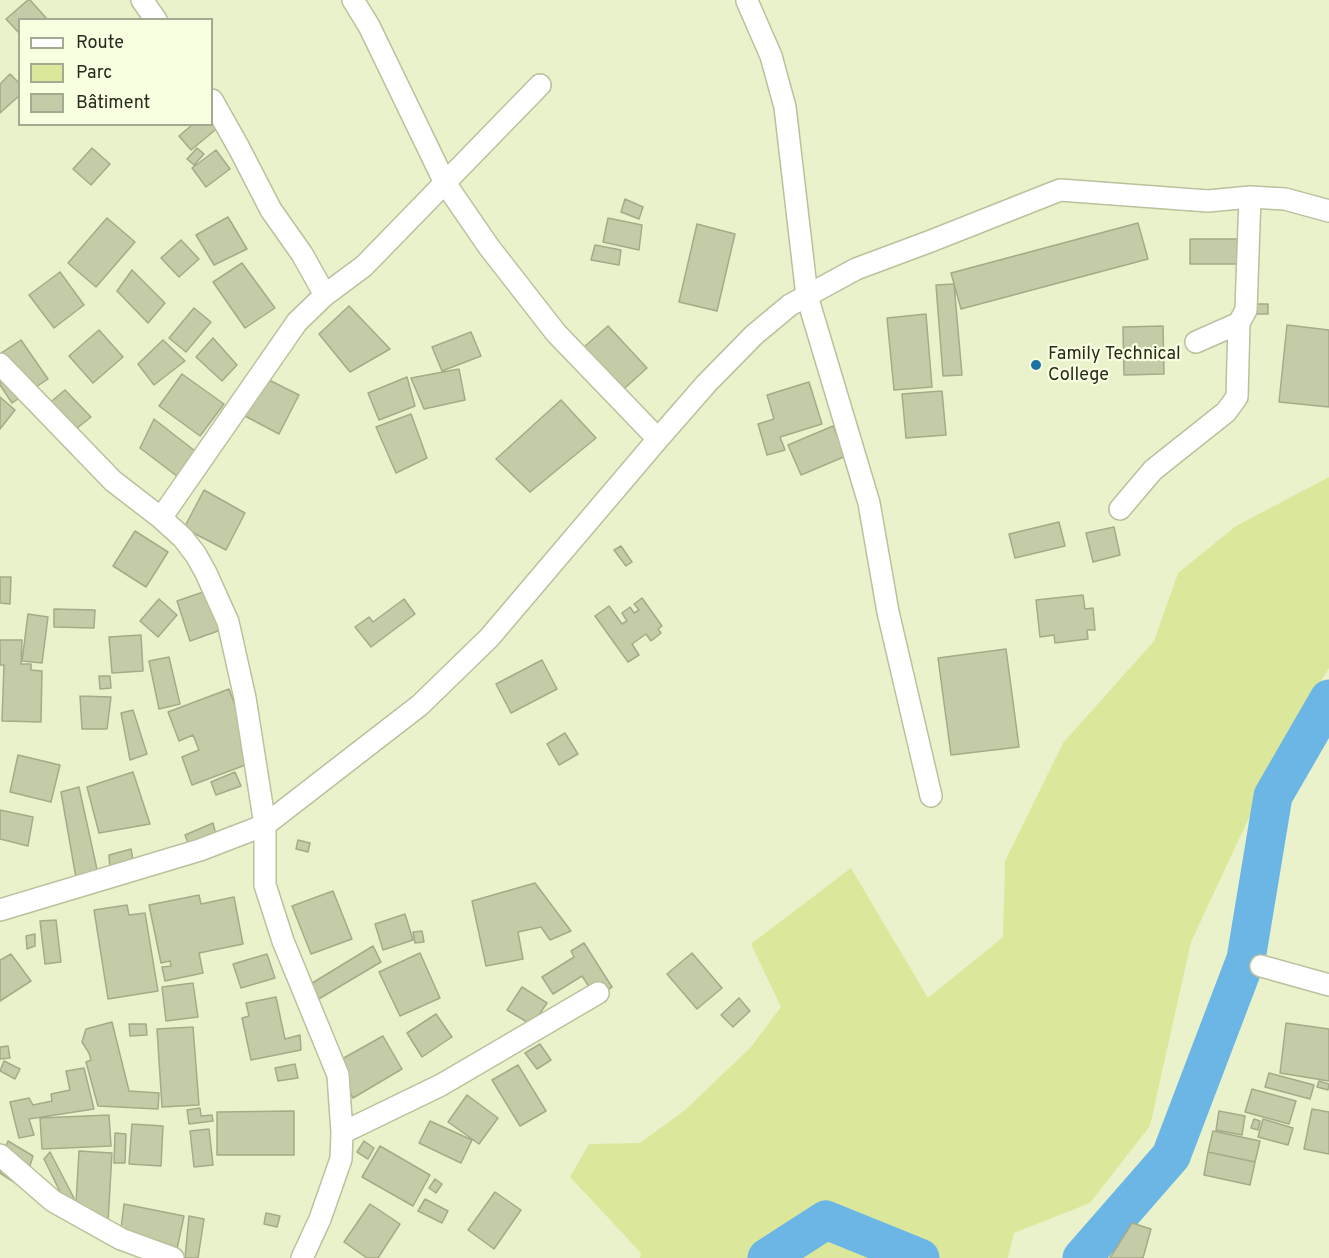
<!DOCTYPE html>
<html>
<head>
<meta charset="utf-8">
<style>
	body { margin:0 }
	#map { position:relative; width:1329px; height:1258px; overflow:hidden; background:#eaf2cc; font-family:Overpass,sans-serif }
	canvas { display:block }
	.legend { position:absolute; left:18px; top:18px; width:195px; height:108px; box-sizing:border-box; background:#f8fee0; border:2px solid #a4a992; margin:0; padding:8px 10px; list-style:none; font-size:18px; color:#272a1c }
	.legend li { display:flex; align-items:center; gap:12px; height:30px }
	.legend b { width:30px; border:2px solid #a4a992 }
</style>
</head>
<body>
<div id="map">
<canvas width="1329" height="1258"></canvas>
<ul class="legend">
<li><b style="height:8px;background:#fff"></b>Route</li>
<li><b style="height:16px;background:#dbe89b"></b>Parc</li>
<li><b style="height:16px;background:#c4cba7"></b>Bâtiment</li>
</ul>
</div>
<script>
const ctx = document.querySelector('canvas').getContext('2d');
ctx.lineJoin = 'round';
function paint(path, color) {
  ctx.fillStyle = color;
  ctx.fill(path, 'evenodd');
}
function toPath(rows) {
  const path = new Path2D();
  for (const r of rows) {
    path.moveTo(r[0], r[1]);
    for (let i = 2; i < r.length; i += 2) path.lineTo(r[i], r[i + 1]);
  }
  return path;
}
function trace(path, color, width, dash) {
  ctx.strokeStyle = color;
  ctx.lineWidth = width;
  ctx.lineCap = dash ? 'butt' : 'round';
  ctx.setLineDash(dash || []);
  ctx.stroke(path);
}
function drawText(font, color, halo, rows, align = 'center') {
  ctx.font = font + ' Overpass,sans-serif';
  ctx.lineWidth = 4.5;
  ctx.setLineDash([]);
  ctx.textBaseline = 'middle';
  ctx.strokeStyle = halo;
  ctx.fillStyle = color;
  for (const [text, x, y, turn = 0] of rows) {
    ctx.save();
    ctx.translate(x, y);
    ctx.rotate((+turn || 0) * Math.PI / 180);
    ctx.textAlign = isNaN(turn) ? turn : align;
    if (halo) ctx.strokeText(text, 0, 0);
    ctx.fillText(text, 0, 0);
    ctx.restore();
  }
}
paint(toPath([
	[1329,477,1329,668,1288,734,1191,942,1150,1126,1090,1203,1014,1233,1008,1258,640,1258,641,1253,570,1177,589,1144,640,1143,685,1110,750,1048,781,1007,751,944,851,868,928,998,1003,937,1005,861,1063,743,1154,641,1178,573,1236,526]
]), '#dbe89b');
trace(toPath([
	[767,1258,826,1220,920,1258],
	[1082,1258,1171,1156,1246,959,1273,796,1329,699]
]), '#6cb6e6', 39);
const building = toPath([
	[28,0,30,0,48,20,20,20,20,34,6,19,28,0],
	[10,74,20,84,20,95,0,113,0,84,10,74],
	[212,116,220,126,191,150,179,136,193,124,212,124,212,116],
	[92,148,110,164,91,185,73,169,92,148],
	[197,148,204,154,194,165,187,159,197,148],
	[216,150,230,169,206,187,192,168,216,150],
	[625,199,643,207,639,219,621,212,625,199],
	[228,217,247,249,214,265,196,235,228,217],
	[107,218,135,242,96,287,68,263,107,218],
	[608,218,642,225,639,250,603,242,608,218],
	[1138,223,1148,259,961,309,951,273,1138,223],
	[697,224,735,234,717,311,679,302,697,224],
	[1190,239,1239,239,1239,264,1190,264,1190,239],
	[181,240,199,259,179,277,161,258,181,240],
	[595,245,621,250,619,265,591,260,595,245],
	[242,263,275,308,245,328,213,282,242,263],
	[132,270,165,303,148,323,117,291,132,270],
	[60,272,84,305,54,328,29,295,60,272],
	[954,284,962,375,943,376,936,285,954,284],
	[1256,304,1268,304,1268,314,1256,314,1256,304],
	[349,306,390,349,350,372,319,334,349,306],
	[194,308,211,322,186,352,169,338,194,308],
	[926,314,932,387,894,390,887,318,926,314],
	[1287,325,1329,330,1329,407,1279,402,1287,325],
	[608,326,647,368,616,396,576,354,608,326],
	[1163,326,1164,374,1124,375,1123,327,1163,326],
	[99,330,123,357,93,383,69,356,99,330],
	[471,332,481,356,442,371,432,347,471,332],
	[213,338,237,365,222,381,196,357,213,338],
	[21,340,48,379,12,403,0,385,0,354,21,340],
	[163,340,185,361,154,385,138,364,163,340],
	[459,369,465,400,424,409,411,378,459,369],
	[182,374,224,404,200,436,159,406,182,374],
	[407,377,415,406,379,420,368,393,407,377],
	[265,378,299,395,279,434,245,416,265,378],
	[809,382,822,424,780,437,785,450,767,455,758,424,774,419,767,395,809,382],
	[65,390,91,417,61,441,40,411,65,390],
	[942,391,946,435,906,438,902,394,942,391],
	[0,397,15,410,0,429,0,397],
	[561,400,596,438,530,492,496,459,561,400],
	[411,414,427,458,396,473,376,427,411,414],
	[154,419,195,451,178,477,140,448,154,419],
	[833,426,846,456,801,475,788,445,833,426],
	[204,490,245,513,226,550,184,528,204,490],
	[1059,522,1065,546,1015,558,1009,534,1059,522],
	[1114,527,1120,555,1093,562,1086,533,1114,527],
	[135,531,168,552,146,587,113,566,135,531],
	[621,546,632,562,626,566,614,550,621,546],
	[0,577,11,577,10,604,0,603,0,577],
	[215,588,229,627,190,641,177,601,215,588],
	[1083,595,1085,609,1093,608,1095,630,1087,630,1088,639,1055,643,1054,635,1040,637,1036,600,1083,595],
	[642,598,662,626,658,629,661,633,651,641,646,634,632,644,639,655,628,662,595,616,609,606,622,624,627,621,622,613,630,607,634,613,639,610,634,604,642,598],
	[159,599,177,615,158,637,140,621,159,599],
	[404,599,415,614,371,647,355,627,369,617,373,622,404,599],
	[54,609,95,610,94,628,54,627,54,609],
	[28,614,48,617,42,663,22,661,28,614],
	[141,635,143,671,112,673,109,637,141,635],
	[0,640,22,640,21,664,31,664,31,670,42,671,41,722,2,721,4,665,0,665,0,640],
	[1006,649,1019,747,951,755,938,658,1006,649],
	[169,657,180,704,159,709,149,661,169,657],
	[542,660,557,689,511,713,496,684,542,660],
	[99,676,110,676,111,688,100,689,99,676],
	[229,689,256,761,192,785,182,757,199,750,193,735,179,741,168,712,229,689],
	[80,696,111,697,107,729,82,729,80,696],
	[133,710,147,754,130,760,121,713,133,710],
	[565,733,578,754,559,765,547,744,565,733],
	[18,755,60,765,51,802,10,792,18,755],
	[133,772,150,824,99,833,87,787,133,772],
	[235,772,241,786,216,795,211,782,235,772],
	[79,787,98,874,76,878,61,792,79,787],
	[0,810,33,817,28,846,0,839,0,810],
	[213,823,217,839,190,848,185,835,213,823],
	[298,840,310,843,308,852,296,849,298,840],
	[131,849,134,865,110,871,109,855,131,849],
	[535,883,571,931,550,940,541,927,518,932,523,959,486,966,472,901,535,883],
	[333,891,352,939,311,954,292,906,333,891],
	[199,895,201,904,234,897,243,944,199,953,203,973,165,981,162,967,171,966,170,961,161,963,149,905,199,895],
	[127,905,129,915,145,913,158,991,108,999,94,910,127,905],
	[405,914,413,940,383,950,375,924,405,914],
	[56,920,61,962,45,964,40,921,56,920],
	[422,931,424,942,415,943,413,932,422,931],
	[35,934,35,946,27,949,26,936,35,934],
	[584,943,612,987,596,997,582,976,553,994,542,977,574,957,571,951,584,943],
	[373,946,381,962,317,1000,309,985,373,946],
	[420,953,440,998,400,1016,379,972,420,953],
	[692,953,722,988,697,1009,667,974,692,953],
	[11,954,31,981,0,1001,0,960,11,954],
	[267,954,275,978,241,988,233,964,267,954],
	[193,983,198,1017,166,1021,162,987,193,983],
	[522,987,547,1003,532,1025,507,1010,522,987],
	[276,997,285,1039,300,1035,301,1050,251,1060,242,1018,249,1016,246,1003,276,997],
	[739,998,750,1011,733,1027,721,1015,739,998],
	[436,1014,452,1037,422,1057,407,1033,436,1014],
	[112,1022,129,1091,159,1093,158,1109,98,1106,86,1062,91,1060,89,1053,82,1042,86,1029,112,1022],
	[1286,1023,1329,1029,1329,1081,1280,1073,1286,1023],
	[129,1024,146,1024,147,1035,130,1036,129,1024],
	[193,1027,199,1105,162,1107,157,1029,193,1027],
	[383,1036,402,1069,353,1098,333,1064,383,1036],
	[540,1044,551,1060,537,1069,525,1053,540,1044],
	[8,1046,10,1058,0,1059,0,1047,8,1046],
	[4,1061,20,1069,15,1079,0,1071,4,1061],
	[295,1064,298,1078,278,1081,275,1068,295,1064],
	[518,1065,546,1111,520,1126,492,1080,518,1065],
	[84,1068,94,1109,29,1119,34,1135,19,1138,10,1102,29,1098,33,1105,52,1101,51,1094,70,1090,66,1071,84,1068],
	[1269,1073,1314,1085,1310,1099,1265,1087,1269,1073],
	[1319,1081,1329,1084,1328,1090,1317,1087,1319,1081],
	[1252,1089,1296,1101,1289,1124,1245,1112,1252,1089],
	[467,1095,498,1118,479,1144,448,1122,467,1095],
	[200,1108,201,1116,212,1115,213,1121,189,1124,187,1110,200,1108],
	[1312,1109,1329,1112,1329,1154,1304,1149,1312,1109],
	[294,1111,294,1155,217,1155,217,1112,294,1111],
	[1219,1111,1245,1116,1242,1135,1216,1130,1219,1111],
	[109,1115,111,1146,42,1149,40,1118,109,1115],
	[1254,1119,1260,1121,1258,1130,1251,1128,1254,1119],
	[1263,1119,1293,1128,1288,1145,1258,1137,1263,1119],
	[430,1121,472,1140,461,1163,419,1143,430,1121],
	[132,1124,163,1126,161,1166,129,1164,132,1124],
	[209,1129,213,1165,194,1167,190,1131,209,1129],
	[1213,1131,1260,1141,1255,1162,1208,1152,1213,1131],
	[115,1133,126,1134,125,1163,114,1163,115,1133],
	[8,1141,33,1156,23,1188,0,1173,0,1160,8,1141],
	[364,1141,374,1148,368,1159,357,1152,364,1141],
	[380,1146,430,1175,413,1206,362,1177,380,1146],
	[79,1151,112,1153,108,1222,75,1220,79,1151],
	[50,1152,74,1198,67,1206,44,1159,50,1152],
	[1208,1152,1255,1162,1250,1185,1204,1175,1208,1152],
	[435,1179,442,1184,436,1193,429,1188,435,1179],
	[495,1192,521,1210,494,1249,468,1230,495,1192],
	[425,1199,448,1211,442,1223,418,1211,425,1199],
	[124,1204,184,1216,177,1249,120,1237,124,1204],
	[370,1204,400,1224,378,1258,367,1258,344,1242,370,1204],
	[266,1213,280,1216,277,1227,264,1224,266,1213],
	[189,1216,204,1219,198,1258,185,1258,189,1216],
	[1132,1223,1151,1229,1143,1258,1110,1258,1132,1223]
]);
paint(building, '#c4cba7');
trace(building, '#a4ab87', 1.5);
const street = toPath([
	[142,0,156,20],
	[353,0,369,26,445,183,489,247,556,333,658,439],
	[747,1,771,56,785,107,807,296,869,503,888,612,931,796],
	[212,100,239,148,271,210,302,254,325,295],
	[1196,342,1239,323,1246,310,1250,197],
	[0,364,113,481,161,518,183,538,196,555,206,573,228,622,245,698,265,825,265,885,283,941,338,1075,342,1133,341,1159,320,1219,302,1258],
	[1120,509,1153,470,1226,412,1237,397,1239,323],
	[161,518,297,322,325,295,364,266,540,85],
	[0,910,200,850,265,825,420,705,489,638,658,439,706,384,754,335,790,305,856,269,931,241,1060,190,1208,201,1250,197,1285,199,1329,211],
	[1261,966,1329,985],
	[342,1133,441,1085,598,993],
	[0,1155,53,1201,121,1239,173,1258]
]);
trace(street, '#b9c19d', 24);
trace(street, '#fff', 21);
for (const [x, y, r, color] of [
	[1036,365,6,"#1a73a2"]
]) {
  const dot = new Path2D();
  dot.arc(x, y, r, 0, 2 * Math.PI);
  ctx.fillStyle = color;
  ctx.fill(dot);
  trace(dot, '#f8fee0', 2);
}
drawText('18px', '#272a1c', '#f8fee0', [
	["Family Technical",1048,355],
	["College",1048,376]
], 'left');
</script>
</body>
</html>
